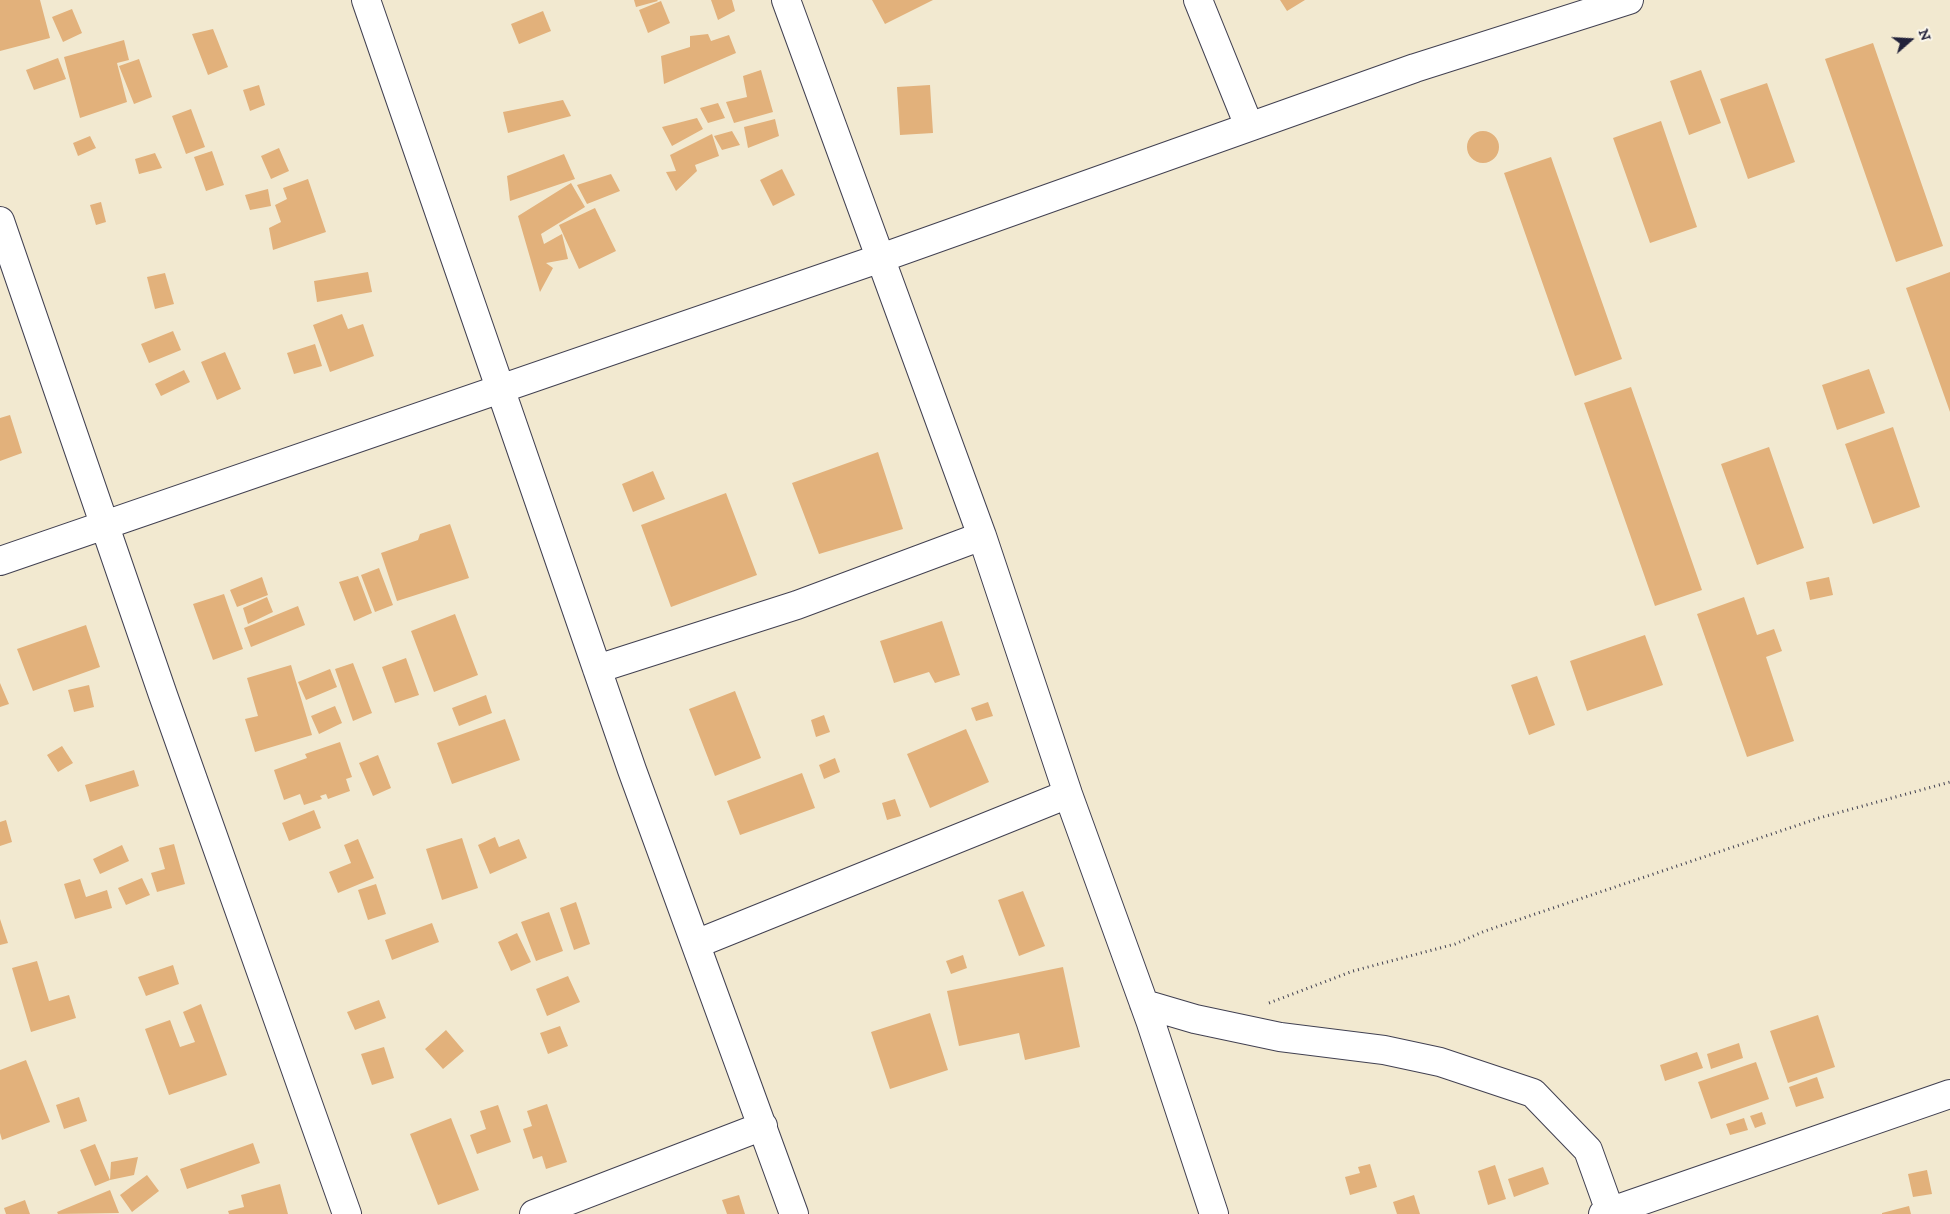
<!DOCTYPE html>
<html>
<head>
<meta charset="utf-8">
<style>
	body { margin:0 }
	#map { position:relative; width:1950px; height:1214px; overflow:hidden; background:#f2e9d0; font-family:"IM FELL DW Pica",serif }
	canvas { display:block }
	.north { position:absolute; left:1885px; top:15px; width:50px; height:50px; -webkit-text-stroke:4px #fbf7ec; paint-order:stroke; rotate:71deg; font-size:14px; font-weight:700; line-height:20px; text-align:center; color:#22223b }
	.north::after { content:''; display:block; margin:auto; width:18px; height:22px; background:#22223b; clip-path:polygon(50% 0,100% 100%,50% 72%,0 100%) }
</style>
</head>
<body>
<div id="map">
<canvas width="1950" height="1214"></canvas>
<div class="north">N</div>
</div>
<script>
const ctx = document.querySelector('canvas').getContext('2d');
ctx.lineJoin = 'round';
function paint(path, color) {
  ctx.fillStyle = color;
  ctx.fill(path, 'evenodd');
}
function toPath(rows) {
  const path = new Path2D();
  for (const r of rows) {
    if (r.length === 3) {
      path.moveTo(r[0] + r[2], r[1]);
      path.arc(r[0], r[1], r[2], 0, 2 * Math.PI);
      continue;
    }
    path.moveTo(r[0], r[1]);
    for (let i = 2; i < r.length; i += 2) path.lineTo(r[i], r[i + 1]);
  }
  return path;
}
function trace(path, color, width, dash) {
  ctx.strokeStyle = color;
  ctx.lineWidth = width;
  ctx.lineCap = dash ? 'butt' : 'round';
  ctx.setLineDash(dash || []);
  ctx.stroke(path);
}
paint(toPath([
	[0,0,40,0,50,38,0,51],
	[634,0,657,0,658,1,636,7],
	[711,0,732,0,735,11,718,20],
	[872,0,933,0,885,24],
	[1280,0,1305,0,1287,11],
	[661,1,670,23,648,33,639,10],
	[72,9,82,33,63,42,52,17],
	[543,11,551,31,519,44,511,24],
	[213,29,228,67,208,75,192,34],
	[708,34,711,41,729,35,736,53,664,84,661,56,690,47,690,36],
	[124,40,129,60,117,63,127,102,80,118,64,57],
	[1873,43,1943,246,1896,262,1825,59],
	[58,58,66,79,34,90,26,70],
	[139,59,152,97,134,104,119,66],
	[761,70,773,112,734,123,726,102,747,97,743,76],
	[1701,70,1721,123,1689,135,1670,81],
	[1767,83,1795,162,1748,179,1720,99],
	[259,85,265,105,250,111,243,90],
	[930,85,933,133,900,135,897,87],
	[563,100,571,116,508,133,503,112],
	[718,103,725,118,708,123,700,108],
	[191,109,205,147,186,154,172,116],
	[697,118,703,129,672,146,662,127],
	[775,119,779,136,748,148,744,127],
	[1661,121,1697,227,1650,243,1613,138],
	[1483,147,16],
	[732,131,740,145,722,150,714,136],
	[712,134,719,156,695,165,697,171,676,191,666,172,676,171,670,155],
	[90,136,96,148,78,156,73,143],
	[279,148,289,171,271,179,261,156],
	[212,151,224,185,206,191,194,157],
	[155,153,162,168,139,174,135,159],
	[564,154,575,179,510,201,507,176],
	[1551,157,1622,359,1575,376,1504,173],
	[782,169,795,195,773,206,760,180],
	[611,174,620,191,587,204,577,185],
	[308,179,326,232,273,250,269,228,281,222,275,205,287,199,283,188],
	[571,183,585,207,541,234,544,244,562,234,568,259,546,263,553,268,540,292,518,216],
	[268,189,271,206,250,210,245,195],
	[101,202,106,222,96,225,90,205],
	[595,208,616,251,579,269,559,225],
	[368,272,372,292,317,302,314,281],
	[1950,272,1950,412,1906,288],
	[165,273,174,304,155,309,147,277],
	[342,314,348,329,363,324,374,356,330,372,313,325],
	[173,331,181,350,149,363,141,344],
	[315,344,322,366,294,374,287,353],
	[225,352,241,389,217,400,201,362],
	[1869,369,1885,413,1837,430,1822,385],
	[184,370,190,382,161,396,155,384],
	[1631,387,1702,590,1655,606,1584,403],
	[10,415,22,453,0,461,0,418],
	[1893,427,1920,507,1873,524,1845,444],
	[1769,447,1804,548,1757,565,1721,464],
	[878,452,903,529,819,554,792,483],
	[653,471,665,499,633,512,622,484],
	[726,493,757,575,671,607,641,525],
	[450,524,469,578,397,601,381,553,418,540,420,534],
	[379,568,393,605,375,612,361,575],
	[358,576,372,613,354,621,339,582],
	[262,577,268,595,237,607,230,590],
	[1829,577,1833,595,1810,600,1806,582],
	[224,594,243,649,213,660,193,604],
	[267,597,273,612,248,624,243,608],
	[1744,597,1757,635,1774,629,1782,651,1766,657,1794,741,1747,757,1697,614],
	[298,606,305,625,251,647,244,628],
	[455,614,478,675,434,692,411,631],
	[942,621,960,675,935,683,929,672,894,683,880,641],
	[86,625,100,667,33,691,17,649],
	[1645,635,1663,685,1587,711,1570,661],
	[406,658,419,695,395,703,382,667],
	[353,663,372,713,353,721,335,669],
	[291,665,312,735,255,752,245,719,258,716,247,678],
	[330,669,337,687,306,700,298,682],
	[1537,676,1555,725,1529,735,1511,685],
	[0,683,9,704,0,707],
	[89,685,94,707,74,712,68,690],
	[735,691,761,758,715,776,689,709],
	[486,695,492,713,459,726,452,708],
	[988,702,993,716,976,721,971,708],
	[335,706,342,723,319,734,311,716],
	[824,715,830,732,816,737,811,720],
	[505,719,520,760,452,784,437,743],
	[966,729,989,782,930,808,907,754],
	[340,742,352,777,346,779,350,791,328,799,326,794,320,796,322,799,304,805,300,794,284,800,274,770,307,758,305,754],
	[62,746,73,763,58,772,47,755],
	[378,755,391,788,373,796,359,763],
	[835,758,840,772,824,779,819,765],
	[134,770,139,786,90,802,85,785],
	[802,773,815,808,740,835,727,801],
	[895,799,901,816,887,820,882,803],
	[314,810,321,828,289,841,282,823],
	[6,820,12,842,0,846,0,822],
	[495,837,499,847,519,839,527,858,490,874,478,845],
	[462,838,478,888,442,900,426,849],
	[358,839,374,878,338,893,329,872,351,863,344,845],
	[174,844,185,884,157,892,151,873,165,869,159,848],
	[122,845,129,861,100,874,93,859],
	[142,878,150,895,126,905,118,888],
	[80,879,86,897,107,890,112,908,75,919,64,884],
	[376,884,386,914,368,920,358,890],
	[1023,891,1045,946,1019,956,998,900],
	[576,902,590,944,574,950,560,908],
	[549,912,563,951,536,961,521,922],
	[0,919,8,943,0,945],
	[432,923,439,942,392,960,385,940],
	[517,933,531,962,511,971,498,942],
	[963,955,967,968,951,974,946,961],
	[37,961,49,1001,69,995,76,1018,31,1032,12,968],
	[173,965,179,984,146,996,138,977],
	[1063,967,1080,1047,1025,1060,1019,1033,959,1046,947,991],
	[568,976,580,1002,547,1016,536,989],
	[379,1000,386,1018,355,1030,347,1012],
	[201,1004,227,1075,169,1095,145,1029,170,1020,180,1047,195,1042,183,1012],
	[930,1013,948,1070,890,1089,871,1032],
	[1818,1015,1835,1067,1788,1083,1770,1031],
	[560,1026,568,1046,548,1054,540,1033],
	[446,1030,464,1051,443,1069,425,1049],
	[1739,1043,1743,1058,1711,1069,1707,1054],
	[384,1047,394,1078,372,1085,361,1054],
	[1697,1052,1703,1068,1665,1081,1660,1065],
	[26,1060,50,1122,2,1140,0,1133,0,1070],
	[1756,1062,1769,1099,1711,1119,1698,1082],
	[1817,1077,1824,1098,1796,1107,1789,1087],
	[79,1097,87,1121,64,1129,56,1105],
	[547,1104,567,1162,546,1169,542,1156,533,1159,523,1129,532,1126,527,1111],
	[498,1105,511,1142,477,1154,470,1135,486,1129,480,1111],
	[1762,1112,1766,1124,1755,1128,1750,1116],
	[451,1118,479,1190,438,1205,410,1134],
	[1744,1118,1748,1130,1730,1135,1726,1124],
	[253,1143,260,1163,187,1189,180,1169],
	[95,1144,110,1180,95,1186,80,1150],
	[138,1157,134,1175,110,1180,111,1162],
	[1370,1164,1377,1187,1350,1195,1345,1177,1360,1173,1358,1167],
	[1495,1165,1506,1199,1488,1205,1478,1171],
	[1543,1167,1549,1184,1514,1197,1508,1179],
	[1927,1170,1932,1194,1913,1197,1908,1174],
	[147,1175,159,1191,132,1212,120,1195],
	[280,1184,288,1214,229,1214,228,1211,244,1207,241,1195],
	[110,1190,119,1213,58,1214,57,1212],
	[739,1195,745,1214,727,1214,722,1200],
	[1414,1195,1420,1214,1397,1214,1393,1202],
	[25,1200,30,1214,6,1214,4,1208],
	[1909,1206,1911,1214,1882,1214,1882,1213]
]), '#e2b17b');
const minor = toPath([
	[366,0,632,770,794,1214],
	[786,0,982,536,1068,794,1151,1023,1214,1214],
	[1198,0,1249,126],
	[0,221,163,695,347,1214],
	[0,561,881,258,1415,68,1629,0],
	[597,669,797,605,982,536],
	[696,944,1068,794],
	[1144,1004,1195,1019,1280,1037,1384,1050,1440,1062,1533,1093,1588,1150,1611,1214],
	[534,1214,763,1126],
	[1603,1214,1950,1094]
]);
trace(minor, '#414051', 30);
trace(toPath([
	[1269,1003,1353,971,1455,944,1485,931,1819,818,1950,782]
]), '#414051', 3, [1, 4]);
trace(minor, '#fff', 28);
</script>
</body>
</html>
